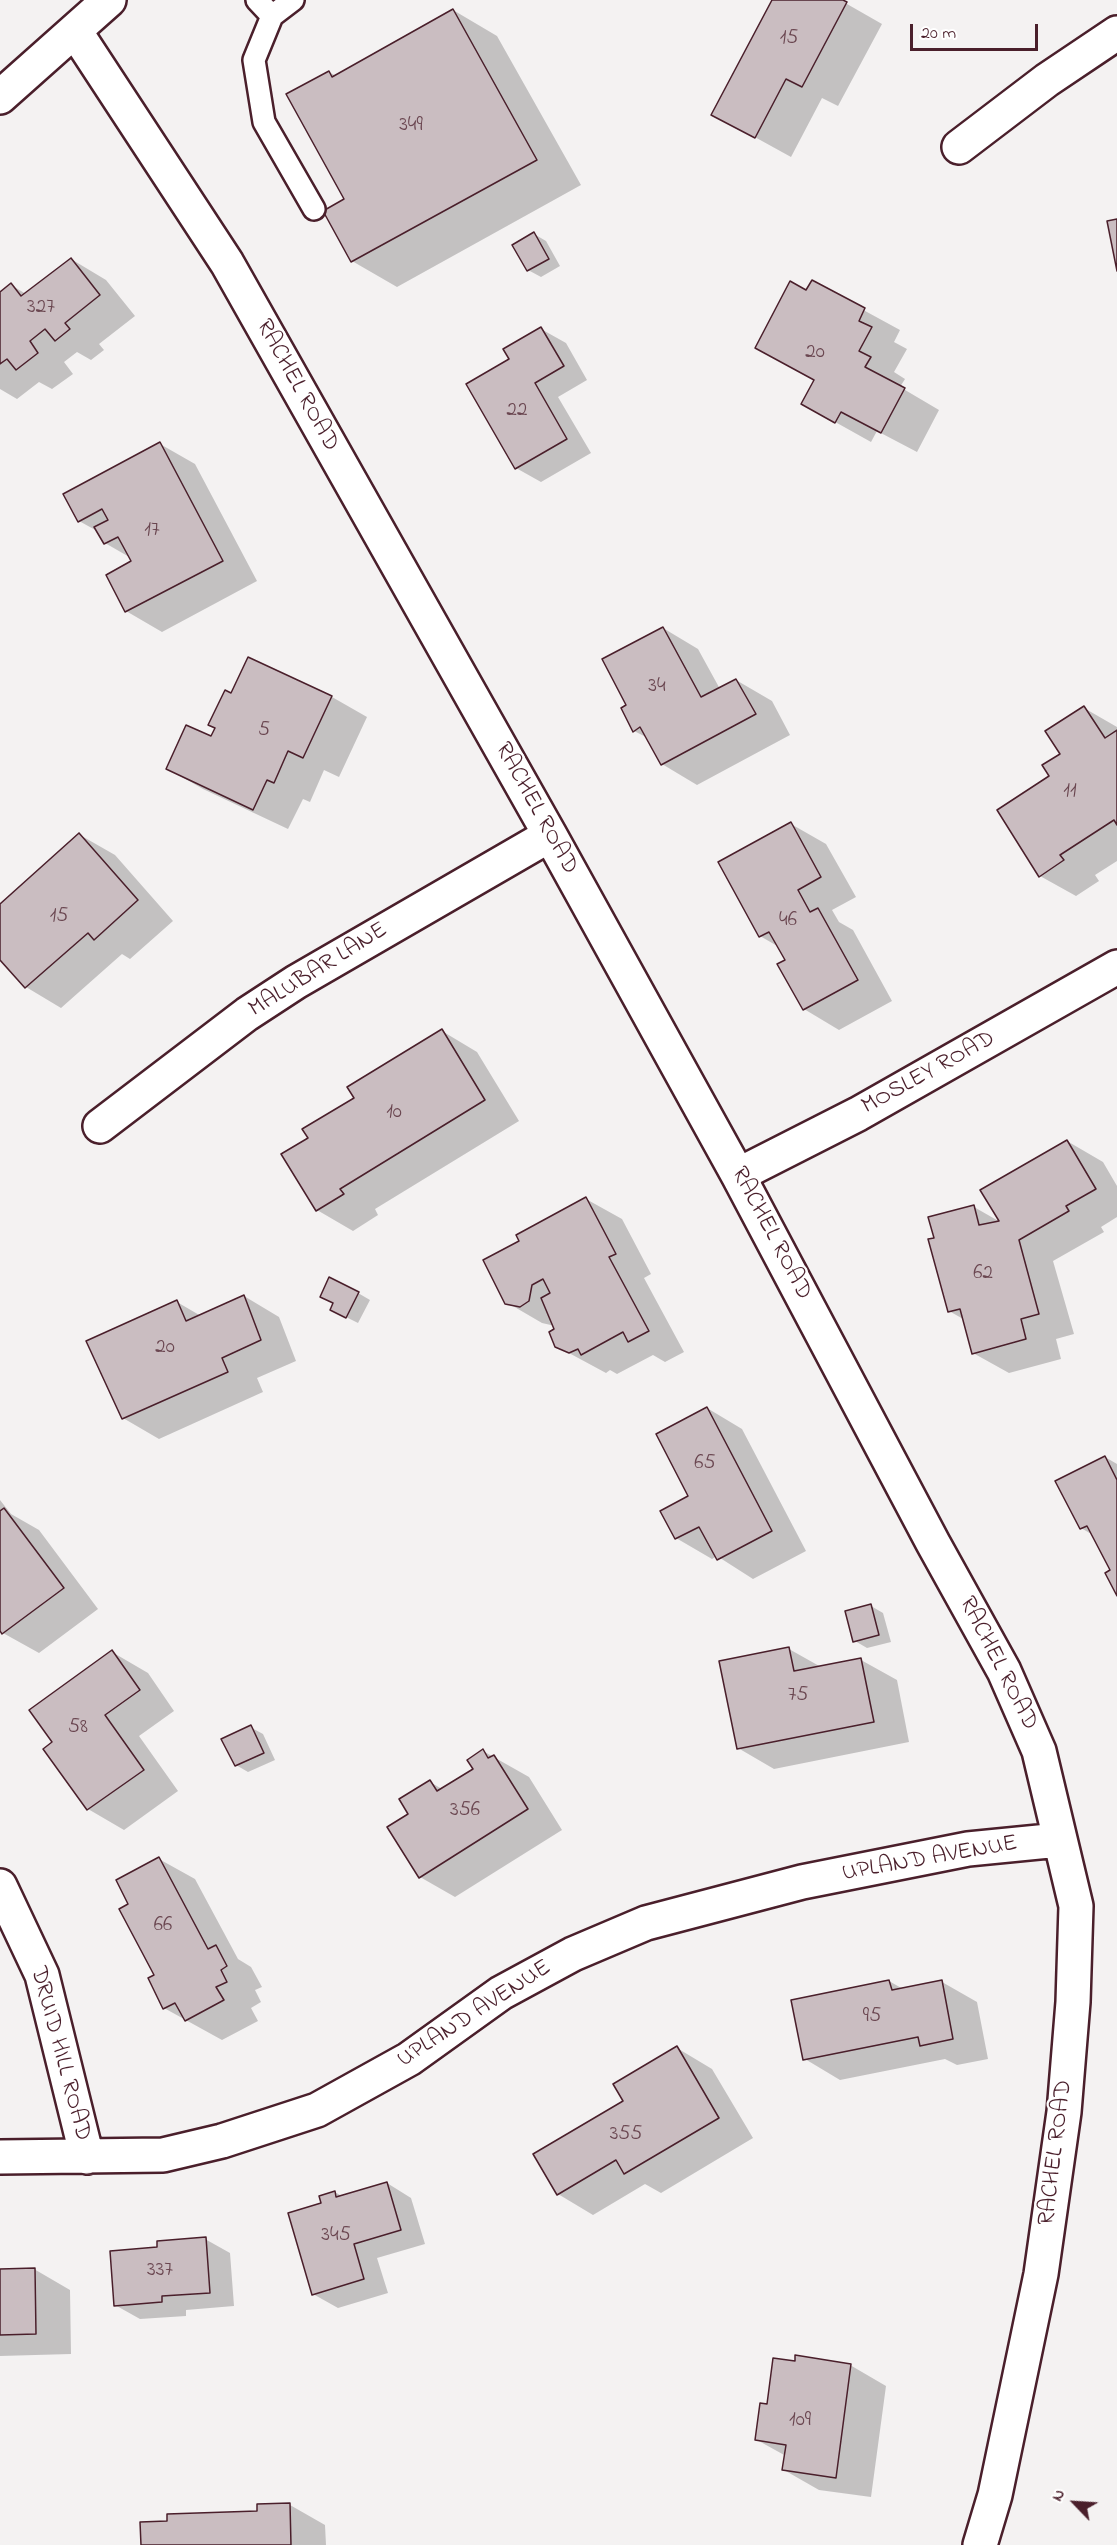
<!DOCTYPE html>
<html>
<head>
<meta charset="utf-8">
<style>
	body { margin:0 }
	#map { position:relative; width:1117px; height:2545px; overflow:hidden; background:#f4f2f2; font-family:"Indie Flower",sans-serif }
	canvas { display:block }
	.north { position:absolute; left:1045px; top:2473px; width:60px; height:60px; -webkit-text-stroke:4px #fff; paint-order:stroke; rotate:295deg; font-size:16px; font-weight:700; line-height:24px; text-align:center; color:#4a1f2b }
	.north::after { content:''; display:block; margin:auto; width:21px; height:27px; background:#4a1f2b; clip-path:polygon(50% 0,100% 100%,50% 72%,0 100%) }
	.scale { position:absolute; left:910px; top:24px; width:128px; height:27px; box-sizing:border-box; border:3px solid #4a1f2b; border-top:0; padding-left:8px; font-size:18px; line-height:21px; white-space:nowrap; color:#4a1f2b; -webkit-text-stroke:4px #fff; paint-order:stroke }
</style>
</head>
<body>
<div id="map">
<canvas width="1117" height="2545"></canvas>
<div class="north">N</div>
<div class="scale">20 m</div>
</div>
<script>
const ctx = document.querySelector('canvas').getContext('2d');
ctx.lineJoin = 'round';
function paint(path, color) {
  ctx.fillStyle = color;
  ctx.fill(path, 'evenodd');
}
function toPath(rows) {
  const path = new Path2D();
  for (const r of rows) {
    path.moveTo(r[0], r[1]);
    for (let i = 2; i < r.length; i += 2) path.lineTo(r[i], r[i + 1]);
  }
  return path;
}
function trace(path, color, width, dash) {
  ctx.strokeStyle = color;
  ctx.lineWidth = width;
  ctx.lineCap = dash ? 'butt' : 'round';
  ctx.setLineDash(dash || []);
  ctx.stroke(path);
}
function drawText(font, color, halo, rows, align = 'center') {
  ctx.font = font + ' "Indie Flower",sans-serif';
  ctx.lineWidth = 4.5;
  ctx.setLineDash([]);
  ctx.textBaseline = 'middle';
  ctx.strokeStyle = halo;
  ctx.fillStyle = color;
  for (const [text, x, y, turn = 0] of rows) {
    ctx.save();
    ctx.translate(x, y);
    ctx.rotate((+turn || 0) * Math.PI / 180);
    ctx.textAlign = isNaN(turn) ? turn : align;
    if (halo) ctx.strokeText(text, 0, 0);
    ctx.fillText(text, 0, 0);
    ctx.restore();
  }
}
paint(toPath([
	[773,0,840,0,882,24,838,106,822,98,791,157,713,114],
	[453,10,497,36,581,185,397,287,352,261,329,72,336,76],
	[534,234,546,241,560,266,541,277,528,270],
	[71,259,106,280,135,316,99,344,104,350,91,360,77,352,64,362,73,374,52,389,39,382,17,399,0,389,0,294,11,285,26,294],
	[812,282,900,330,894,342,907,349,894,372,905,379,900,387,939,410,917,452,877,431,871,442,803,404,815,381,757,348,807,292],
	[541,329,566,343,587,380,558,397,591,453,541,482,516,468,511,360],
	[160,444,195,464,257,581,162,632,126,611,133,562,131,558,105,543,99,532,79,521],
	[663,628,698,649,720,689,736,680,772,701,790,735,697,785,662,764,648,738,634,731,628,705],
	[249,659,332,697,367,717,339,777,324,770,310,802,303,799,288,829,203,789,168,769,212,738],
	[1084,708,1117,727,1117,861,1095,875,1099,881,1076,896,1040,876,1051,777],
	[791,824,826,844,856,897,832,910,839,922,853,930,892,1001,839,1030,804,1009,787,961,779,947,760,936],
	[80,835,115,855,173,921,130,959,122,954,61,1008,26,987,0,958,0,906],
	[442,1031,477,1052,519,1121,375,1209,378,1215,353,1231,317,1210,283,1154,310,1138,356,1098],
	[1067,1141,1103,1162,1117,1186,1117,1217,1101,1227,1104,1232,1053,1261,1074,1334,1056,1339,1061,1359,1009,1373,973,1353,965,1320,949,1311,935,1239,974,1207,1002,1223],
	[586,1199,622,1219,651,1274,644,1278,684,1352,665,1362,653,1355,617,1374,610,1370,606,1373,556,1346,555,1326,542,1323,506,1302,521,1241],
	[358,1293,370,1300,358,1323,344,1316],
	[244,1296,279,1317,296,1361,257,1378,263,1392,159,1439,123,1418,177,1302,201,1316],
	[707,1408,742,1429,806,1551,753,1579,717,1556,712,1559,676,1538,662,1512,690,1497],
	[1105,1457,1117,1464,1117,1593,1112,1571,1093,1535,1081,1528],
	[0,1500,11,1514,39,1530,98,1609,39,1653,3,1633,0,1629],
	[871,1606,883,1613,891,1642,867,1648,855,1641],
	[789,1649,821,1667,861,1660,897,1680,909,1742,774,1769,738,1748],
	[112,1652,148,1673,174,1711,139,1736,178,1791,124,1830,88,1809,45,1749,54,1743],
	[250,1727,263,1734,275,1760,248,1772,236,1765],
	[483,1751,529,1777,562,1830,455,1897,420,1877,410,1814,430,1782,442,1789,475,1770],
	[159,1859,195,1879,238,1959,251,1967,262,1987,255,1990,261,2002,251,2008,258,2021,222,2040,164,2008,156,1976,130,1904],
	[889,1981,903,1989,942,1982,977,2002,988,2059,957,2065,945,2059,840,2080,805,2059],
	[677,2048,712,2069,753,2138,661,2193,645,2184,593,2215,558,2194,625,2102],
	[387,2183,411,2198,425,2244,377,2258,388,2293,338,2308,313,2294,323,2204,335,2192,343,2197],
	[205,2239,230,2253,234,2306,186,2310,186,2316,140,2319,115,2305,159,2248],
	[34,2269,70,2290,71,2354,0,2356,0,2270],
	[850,2365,886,2386,871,2497,819,2490,784,2470,786,2456,757,2440,768,2406],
	[290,2505,325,2525,326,2545,142,2545,169,2522,258,2513]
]), '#0003');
const building = toPath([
	[772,0,843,0,847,2,802,87,786,79,755,138,711,115,772,0],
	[453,9,537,160,351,262,323,211,344,199,286,94,329,71,332,77,453,9],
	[1117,219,1117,271,1107,221,1117,219],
	[534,232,549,259,527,271,512,245,534,232],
	[71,258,100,295,65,323,70,329,55,341,45,329,30,341,38,353,16,370,7,359,0,364,0,292,11,283,21,296,71,258],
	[812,280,865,308,859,321,872,327,859,351,871,357,865,367,905,388,881,433,841,412,835,423,801,404,814,380,755,348,790,281,806,290,812,280],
	[541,327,564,366,535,383,567,439,515,469,466,384,509,359,503,349,541,327],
	[160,442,223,561,125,612,106,575,131,561,118,537,104,544,94,527,108,520,102,509,78,522,63,494,160,442],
	[663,627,701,697,736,679,756,714,661,765,640,727,633,732,621,708,626,705,602,659,663,627],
	[248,657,332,696,303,758,288,751,274,783,267,780,253,810,166,769,186,725,211,736,215,728,208,725,225,690,231,693,248,657],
	[1084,706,1105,738,1117,730,1117,825,1114,820,1060,855,1064,860,1039,877,997,810,1049,776,1042,765,1060,754,1045,731,1084,706],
	[791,822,821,877,798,890,810,912,818,908,858,980,803,1010,777,964,785,960,769,932,759,937,718,862,791,822],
	[79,833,138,900,94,940,88,933,25,988,0,960,0,904,79,833],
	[442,1029,485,1100,340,1189,344,1194,316,1211,281,1154,308,1138,302,1129,354,1098,347,1087,442,1029],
	[1067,1140,1096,1189,1066,1206,1069,1211,1019,1240,1039,1314,1021,1319,1026,1339,972,1354,960,1309,948,1312,928,1239,934,1238,928,1217,974,1205,979,1225,999,1221,980,1190,1067,1140],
	[586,1197,616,1254,609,1257,649,1331,628,1342,623,1332,581,1355,578,1349,569,1353,555,1347,549,1332,554,1329,541,1298,550,1293,543,1279,532,1285,529,1301,520,1307,505,1304,483,1260,519,1241,516,1235,586,1197],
	[329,1277,359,1292,346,1318,330,1310,333,1303,320,1297,329,1277],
	[244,1295,261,1340,222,1358,228,1372,122,1419,86,1341,177,1300,186,1321,244,1295],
	[707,1407,772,1531,717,1560,699,1527,675,1539,660,1511,688,1496,656,1434,707,1407],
	[1105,1456,1117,1480,1117,1596,1105,1573,1110,1570,1087,1526,1080,1529,1055,1481,1105,1456],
	[4,1508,64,1588,2,1634,0,1631,0,1511,4,1508],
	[871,1604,879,1635,853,1642,845,1611,871,1604],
	[789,1647,794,1671,861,1658,874,1722,737,1749,719,1661,789,1647],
	[112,1650,140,1690,105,1715,144,1770,87,1810,43,1749,52,1742,29,1710,112,1650],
	[251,1725,264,1753,235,1766,221,1739,251,1725],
	[483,1749,488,1758,494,1755,528,1809,419,1878,387,1827,408,1814,399,1799,430,1780,437,1791,473,1769,467,1760,483,1749],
	[159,1857,208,1949,216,1945,227,1966,221,1970,227,1982,216,1987,224,2000,185,2021,175,2003,163,2009,148,1978,154,1975,119,1909,128,1904,116,1880,159,1857],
	[889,1980,892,1990,942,1980,953,2039,920,2046,918,2037,803,2060,791,2000,889,1980],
	[677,2046,719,2118,624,2174,616,2160,557,2195,533,2154,623,2101,613,2084,677,2046],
	[387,2182,401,2230,354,2244,364,2279,312,2295,288,2213,321,2203,319,2196,335,2191,336,2197,387,2182],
	[206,2237,210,2293,162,2296,162,2302,114,2306,110,2251,157,2247,157,2241,206,2237],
	[35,2268,36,2334,0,2335,0,2269,35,2268],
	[795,2355,851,2364,836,2478,782,2470,786,2445,755,2440,760,2403,767,2404,773,2358,795,2361,795,2355],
	[290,2503,291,2545,141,2545,140,2522,167,2521,167,2514,257,2511,257,2504,290,2503]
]);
paint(building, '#cabdc1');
trace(building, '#4a1f2b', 1.5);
const service = toPath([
	[257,0,272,16,293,0],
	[272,16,254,60,264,122,314,209]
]);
const minor = toPath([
	[75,31,227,263,550,835,738,1175,933,1543,1004,1671,1039,1751,1076,1906,1073,2002,1064,2112,1041,2274,995,2495,980,2545],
	[959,147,1047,80,1117,33],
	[100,1126,247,1014,296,982,550,835],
	[738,1175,858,1114,1117,967],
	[0,1886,42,1975,87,2157],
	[0,2157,163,2155,222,2141,317,2110,409,2059,501,1993,573,1954,646,1923,802,1882,968,1849,1059,1840]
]);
const secondary = toPath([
	[0,97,109,0]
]);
trace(service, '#4a1f2b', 26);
trace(minor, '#4a1f2b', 38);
trace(secondary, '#4a1f2b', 38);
trace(service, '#fff', 21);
trace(minor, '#fff', 33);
trace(secondary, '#fff', 33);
drawText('21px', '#6a4650', null, [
	["15",789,40],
	["349",411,127],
	["327",41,309],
	["20",815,354],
	["22",517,412],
	["17",152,532],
	["34",657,688],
	["5",264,732],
	["11",1070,793],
	["15",59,918],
	["46",788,922],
	["10",394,1114],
	["62",983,1275],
	["20",165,1349],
	["65",705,1465],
	["75",798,1697],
	["58",78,1729],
	["356",465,1812],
	["66",163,1927],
	["95",872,2018],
	["355",626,2136],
	["345",336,2237],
	["337",160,2272],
	["109",800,2422]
]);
drawText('24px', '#4a1f2b', '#fff', [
	["RACHEL ROAD",296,386,61],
	["RACHEL ROAD",535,809,61],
	["MALUBAR LANE",319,971,-32],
	["MOSLEY ROAD",929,1074,-29],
	["RACHEL ROAD",770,1234,62],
	["RACHEL ROAD",997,1664,63],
	["UPLAND AVENUE",930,1860,-10],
	["UPLAND AVENUE",475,2015,-33],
	["DRUID HILL ROAD",59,2054,75],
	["RACHEL ROAD",1057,2153,-83]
]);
</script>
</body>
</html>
